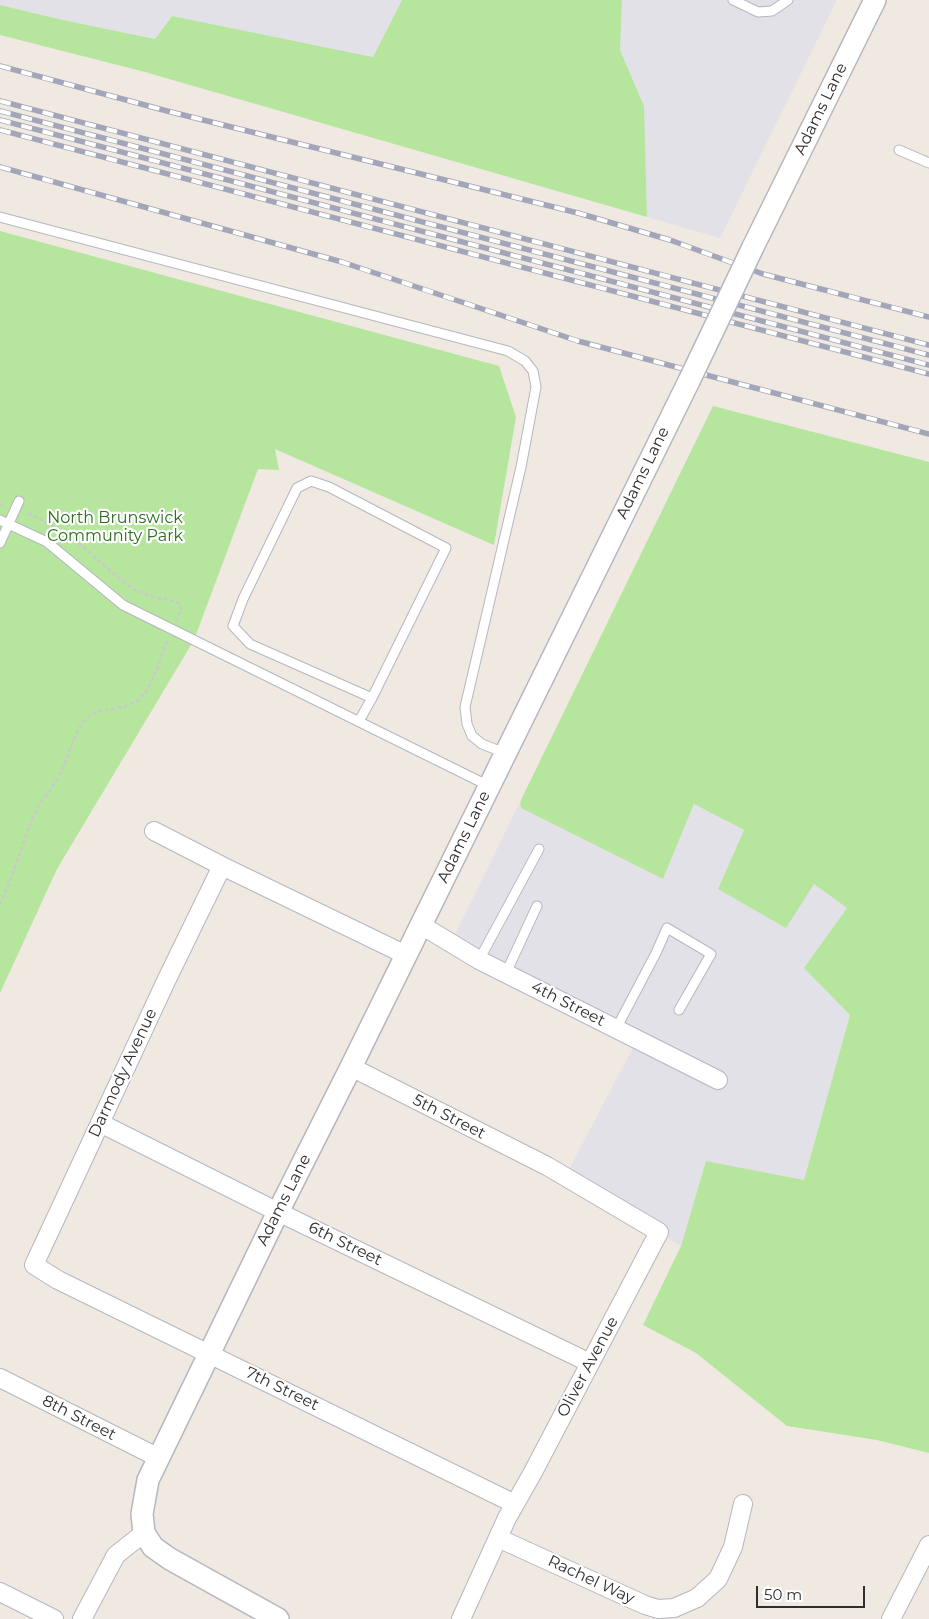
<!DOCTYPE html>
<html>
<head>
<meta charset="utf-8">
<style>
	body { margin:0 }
	#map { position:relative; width:929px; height:1619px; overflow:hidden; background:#efe9e1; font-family:Montserrat,sans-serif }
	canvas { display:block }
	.scale { position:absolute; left:756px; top:1586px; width:109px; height:22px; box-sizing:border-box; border:2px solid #2e2e2e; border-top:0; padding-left:6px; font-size:15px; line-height:18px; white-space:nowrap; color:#2e2e2e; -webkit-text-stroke:4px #fff; paint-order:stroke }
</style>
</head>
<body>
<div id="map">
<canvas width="929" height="1619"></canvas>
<div class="scale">50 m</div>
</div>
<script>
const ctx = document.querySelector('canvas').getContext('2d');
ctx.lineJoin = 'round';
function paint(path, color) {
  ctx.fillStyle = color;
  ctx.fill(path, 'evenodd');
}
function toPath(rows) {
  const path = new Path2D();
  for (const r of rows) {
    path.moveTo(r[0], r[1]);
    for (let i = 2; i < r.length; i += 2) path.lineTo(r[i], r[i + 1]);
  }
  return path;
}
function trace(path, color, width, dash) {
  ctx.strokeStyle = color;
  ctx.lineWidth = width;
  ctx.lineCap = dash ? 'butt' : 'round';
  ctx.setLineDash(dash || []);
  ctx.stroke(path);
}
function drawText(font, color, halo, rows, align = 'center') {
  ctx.font = font + ' Montserrat,sans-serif';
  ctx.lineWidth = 4.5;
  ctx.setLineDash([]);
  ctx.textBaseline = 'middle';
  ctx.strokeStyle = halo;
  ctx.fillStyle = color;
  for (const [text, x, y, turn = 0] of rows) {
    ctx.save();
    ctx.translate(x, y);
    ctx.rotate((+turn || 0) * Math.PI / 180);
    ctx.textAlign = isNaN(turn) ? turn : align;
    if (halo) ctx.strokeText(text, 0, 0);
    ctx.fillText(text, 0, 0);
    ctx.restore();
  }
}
paint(toPath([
	[0,0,402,0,373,57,172,16,155,39,63,20,0,5],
	[622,0,837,0,720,238,647,217,644,106,620,50],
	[520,802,521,808,663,879,694,804,744,830,718,889,814,884,847,908,804,968,850,1015,804,1180,706,1161,681,1246,564,1179,637,1040,450,945]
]), '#e3e1e8');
paint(toPath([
	[402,0,622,0,620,50,644,106,647,217,145,72,0,35,0,5,63,20,155,39,172,16,373,57],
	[0,231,499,366,516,417,494,545,275,449,279,470,258,469,194,640,57,869,0,993],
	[713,406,929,462,929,1453,877,1440,787,1426,696,1353,643,1325,681,1246,706,1161,804,1180,850,1015,804,968,847,908,814,884,786,928,718,889,744,830,694,804,663,879,521,808,520,802]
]), '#b6e59e');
const service = toPath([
	[733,0,758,12,772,11,788,0],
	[899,150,929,163],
	[0,217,508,351,525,361,533,371,536,387,521,467,465,707,467,724,472,736,482,744,505,753],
	[0,520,47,542,123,605,489,786],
	[0,543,19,501],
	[359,721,372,698,446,548,329,487,311,481,297,488,243,599,233,626,250,644,372,698],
	[479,960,539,849],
	[506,973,537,906],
	[616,1029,656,953,667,928,711,954,679,1010]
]);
const minor = toPath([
	[154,831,222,866,406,955],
	[222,866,167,979,34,1265,58,1280,515,1504],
	[421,925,479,960,718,1080],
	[351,1067,547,1166,659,1232,532,1474,507,1518,461,1619],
	[100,1123,278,1212,590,1363],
	[0,1378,159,1458],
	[498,1538,645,1605,658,1609,674,1608,697,1598,718,1579,733,1547,743,1504],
	[0,1592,54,1619],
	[82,1619,116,1555,144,1533],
	[891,1619,929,1545]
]);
const tertiary = toPath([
	[753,247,875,0],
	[278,1619,170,1559,153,1547,144,1533,142,1514,148,1480,278,1212,351,1067,689,381]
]);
trace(service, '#b4b7c1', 11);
trace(minor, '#b4b7c1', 20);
trace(tertiary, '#b4b7c1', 24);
trace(toPath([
	[0,504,3,505],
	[28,513,57,528,82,546,121,580,133,589,156,598,167,599,179,603,181,606,181,612,176,620],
	[0,905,13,873,32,819,41,801,50,791,62,770,77,732,83,722,91,715,100,711,127,706,137,701,145,693,152,681,168,639]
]), '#c9c9c9', 2.5, [4, 2.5]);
trace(service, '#fff', 9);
trace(minor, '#fff', 18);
trace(tertiary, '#fff', 21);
const rail = toPath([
	[0,66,167,111,578,213,670,240,763,274,929,317],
	[0,101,929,345],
	[0,111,929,355],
	[0,120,929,365],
	[0,130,929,374],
	[0,167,342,262,578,341,929,434]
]);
trace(rail, '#a3a6b8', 5.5);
trace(rail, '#fff', 4, [11]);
const tertiaryBridge = toPath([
	[689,381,753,247]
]);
trace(tertiaryBridge, '#b4b7c1', 24, []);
trace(tertiaryBridge, '#fff', 21);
drawText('16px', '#2e2e2e', '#fff', [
	["Adams Lane",821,109,-64],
	["Adams Lane",643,473,-64],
	["Adams Lane",464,837,-64],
	["4th Street",568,1004,27],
	["Darmody Avenue",123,1073,-65],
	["5th Street",449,1117,27],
	["Adams Lane",284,1200,-63],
	["6th Street",345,1244,26],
	["Oliver Avenue",588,1367,-62],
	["7th Street",282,1389,26],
	["8th Street",79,1418,27],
	["Rachel Way",591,1580,25]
]);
drawText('16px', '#2c6e1b', '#fff', [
	["North Brunswick",115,518],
	["Community Park",115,536]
]);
</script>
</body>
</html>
